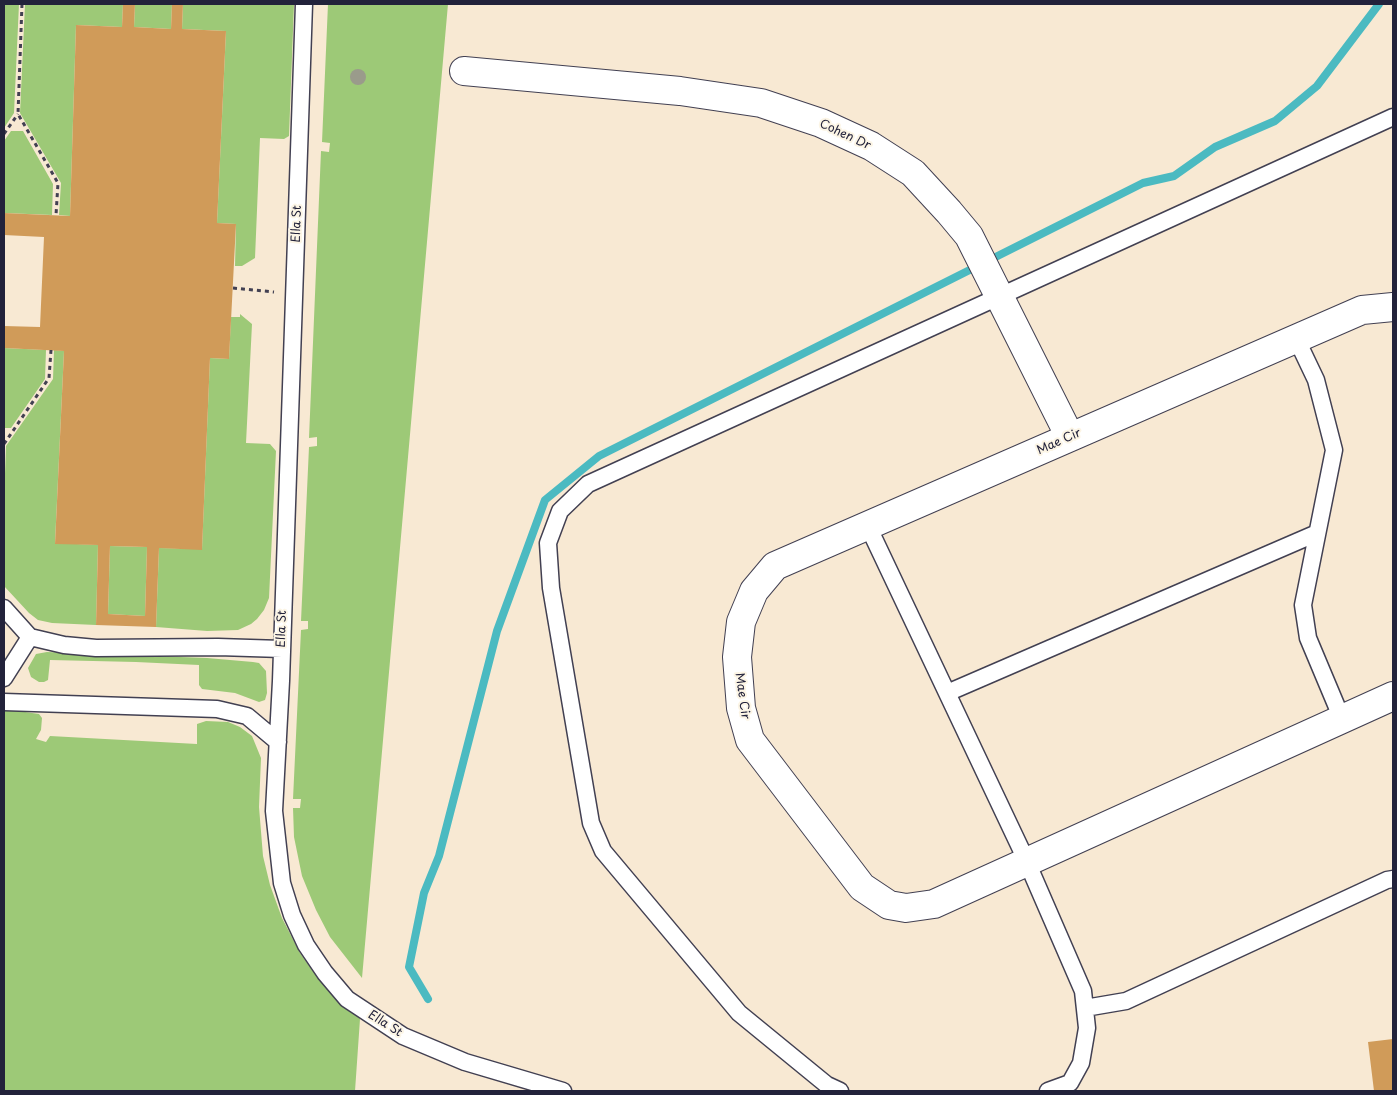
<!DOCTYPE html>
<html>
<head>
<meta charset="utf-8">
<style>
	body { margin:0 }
	#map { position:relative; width:1397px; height:1095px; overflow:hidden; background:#f8e9d3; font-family:"Playpen Sans",sans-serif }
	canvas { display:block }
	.frame { position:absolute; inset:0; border:5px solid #22223b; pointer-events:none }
</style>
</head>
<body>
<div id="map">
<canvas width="1397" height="1095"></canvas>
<div class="frame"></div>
</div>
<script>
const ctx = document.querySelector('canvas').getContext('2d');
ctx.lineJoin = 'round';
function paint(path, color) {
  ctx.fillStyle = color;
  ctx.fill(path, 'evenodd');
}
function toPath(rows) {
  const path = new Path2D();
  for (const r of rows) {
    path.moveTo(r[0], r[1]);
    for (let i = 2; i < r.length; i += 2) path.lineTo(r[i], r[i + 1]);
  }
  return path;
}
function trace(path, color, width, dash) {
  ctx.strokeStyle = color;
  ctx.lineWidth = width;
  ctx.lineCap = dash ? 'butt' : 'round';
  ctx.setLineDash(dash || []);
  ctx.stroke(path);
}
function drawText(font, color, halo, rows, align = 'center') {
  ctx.font = font + ' "Playpen Sans",sans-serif';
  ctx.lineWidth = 4;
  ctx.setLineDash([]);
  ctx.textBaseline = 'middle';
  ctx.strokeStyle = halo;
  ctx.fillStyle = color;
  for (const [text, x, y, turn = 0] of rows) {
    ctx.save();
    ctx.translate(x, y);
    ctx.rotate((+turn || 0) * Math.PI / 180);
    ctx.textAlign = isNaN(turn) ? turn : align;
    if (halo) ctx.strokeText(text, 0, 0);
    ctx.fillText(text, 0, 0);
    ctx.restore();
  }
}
paint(toPath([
	[4,4,19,4,14,113,4,128],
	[25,4,123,4,122,27,76,25,70,216,59,215,61,183,20,113],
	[135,4,172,4,171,29,134,27],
	[183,4,294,4,289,136,284,139,260,138,255,258,242,266,235,266,236,224,217,223,226,31,182,29],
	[328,4,448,4,362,978,330,937,316,910,302,876,294,837,293,808,300,808,301,799,293,799,301,630,308,629,308,621,301,621,309,447,317,446,317,437,309,438,321,151,329,152,330,143,322,142],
	[11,131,23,131,53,184,52,215,4,213,4,141],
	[240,314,252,324,246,443,270,444,276,451,269,598,264,610,257,619,251,624,238,630,207,631,156,627,159,548,202,549,210,358,229,359,231,317,240,317],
	[4,348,46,350,45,379,11,428,4,428],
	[54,350,64,351,55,543,98,545,96,625,52,623,38,620,29,613,4,586,4,501,6,446,53,379],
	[110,546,147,547,145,616,108,614],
	[47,652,207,658,253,662,259,663,266,671,267,693,265,700,259,702,235,693,202,689,199,685,199,665,136,662,50,660,48,680,44,682,39,682,31,677,28,668,36,654],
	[4,709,39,714,42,718,41,730,36,739,46,742,50,736,197,744,197,724,206,721,228,722,240,727,252,736,261,758,259,807,263,856,270,885,282,918,300,953,312,970,340,1001,360,1019,355,1091,4,1091]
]), '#9dc977');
trace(toPath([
	[428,999,409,967,424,893,439,856,497,631,545,500,599,456,1143,183,1174,176,1215,147,1275,121,1317,86,1379,4]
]), '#4bbac1', 8);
paint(toPath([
	[123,4,135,4,134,27,171,29,172,4,183,4,182,29,226,31,217,223,236,224,229,359,210,358,202,550,159,548,156,627,96,625,98,545,55,544,64,351,4,348,4,326,40,327,44,237,4,235,4,213,70,216,76,25,122,27],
	[110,546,147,547,145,616,108,614],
	[1393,1039,1393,1091,1374,1091,1368,1042]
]), '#d09b59');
const lane = toPath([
	[304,4,281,681,274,811,282,883,292,915,306,945,325,973,347,999,403,1036,465,1062,563,1091],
	[1296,338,1316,380,1334,450,1303,605,1308,638,1342,719],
	[868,526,1027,862,1083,991,1087,1028,1081,1063,1070,1083,1048,1091],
	[4,608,30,637,64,645,96,648,218,647,282,649],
	[4,678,30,637],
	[947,693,1317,533],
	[4,702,217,709,247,716,278,742],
	[1085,1008,1126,1001,1387,880,1393,879],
	[840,1091,827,1085,739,1013,603,851,591,823,551,588,548,543,560,511,588,484,1393,117]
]);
const street = toPath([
	[464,71,680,91,761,103,821,123,871,146,913,173,949,212,969,236,1070,437],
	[1393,307,1362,310,775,566,754,591,741,622,737,657,741,708,750,740,862,887,889,905,906,908,934,904,1393,696]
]);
trace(lane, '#424052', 19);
trace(street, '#424052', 30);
trace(toPath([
	[22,4,18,114,58,183,56,215],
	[4,134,18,114],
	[233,288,274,292],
	[4,444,49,378,51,350]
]), '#424052', 3, [4, 4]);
trace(lane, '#fff', 16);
trace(street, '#fff', 28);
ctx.fillStyle = '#9a9b8b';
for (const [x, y] of [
	[358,77]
]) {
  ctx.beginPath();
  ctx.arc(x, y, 8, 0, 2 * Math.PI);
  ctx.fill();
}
drawText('12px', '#22223b', '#fcf5e5', [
	["Cohen Dr",845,135,25],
	["Ella St",297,224,-88],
	["Mae Cir",1059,442,-24],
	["Ella St",282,629,-88],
	["Mae Cir",742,696,82],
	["Ella St",385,1024,32]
]);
</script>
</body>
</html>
